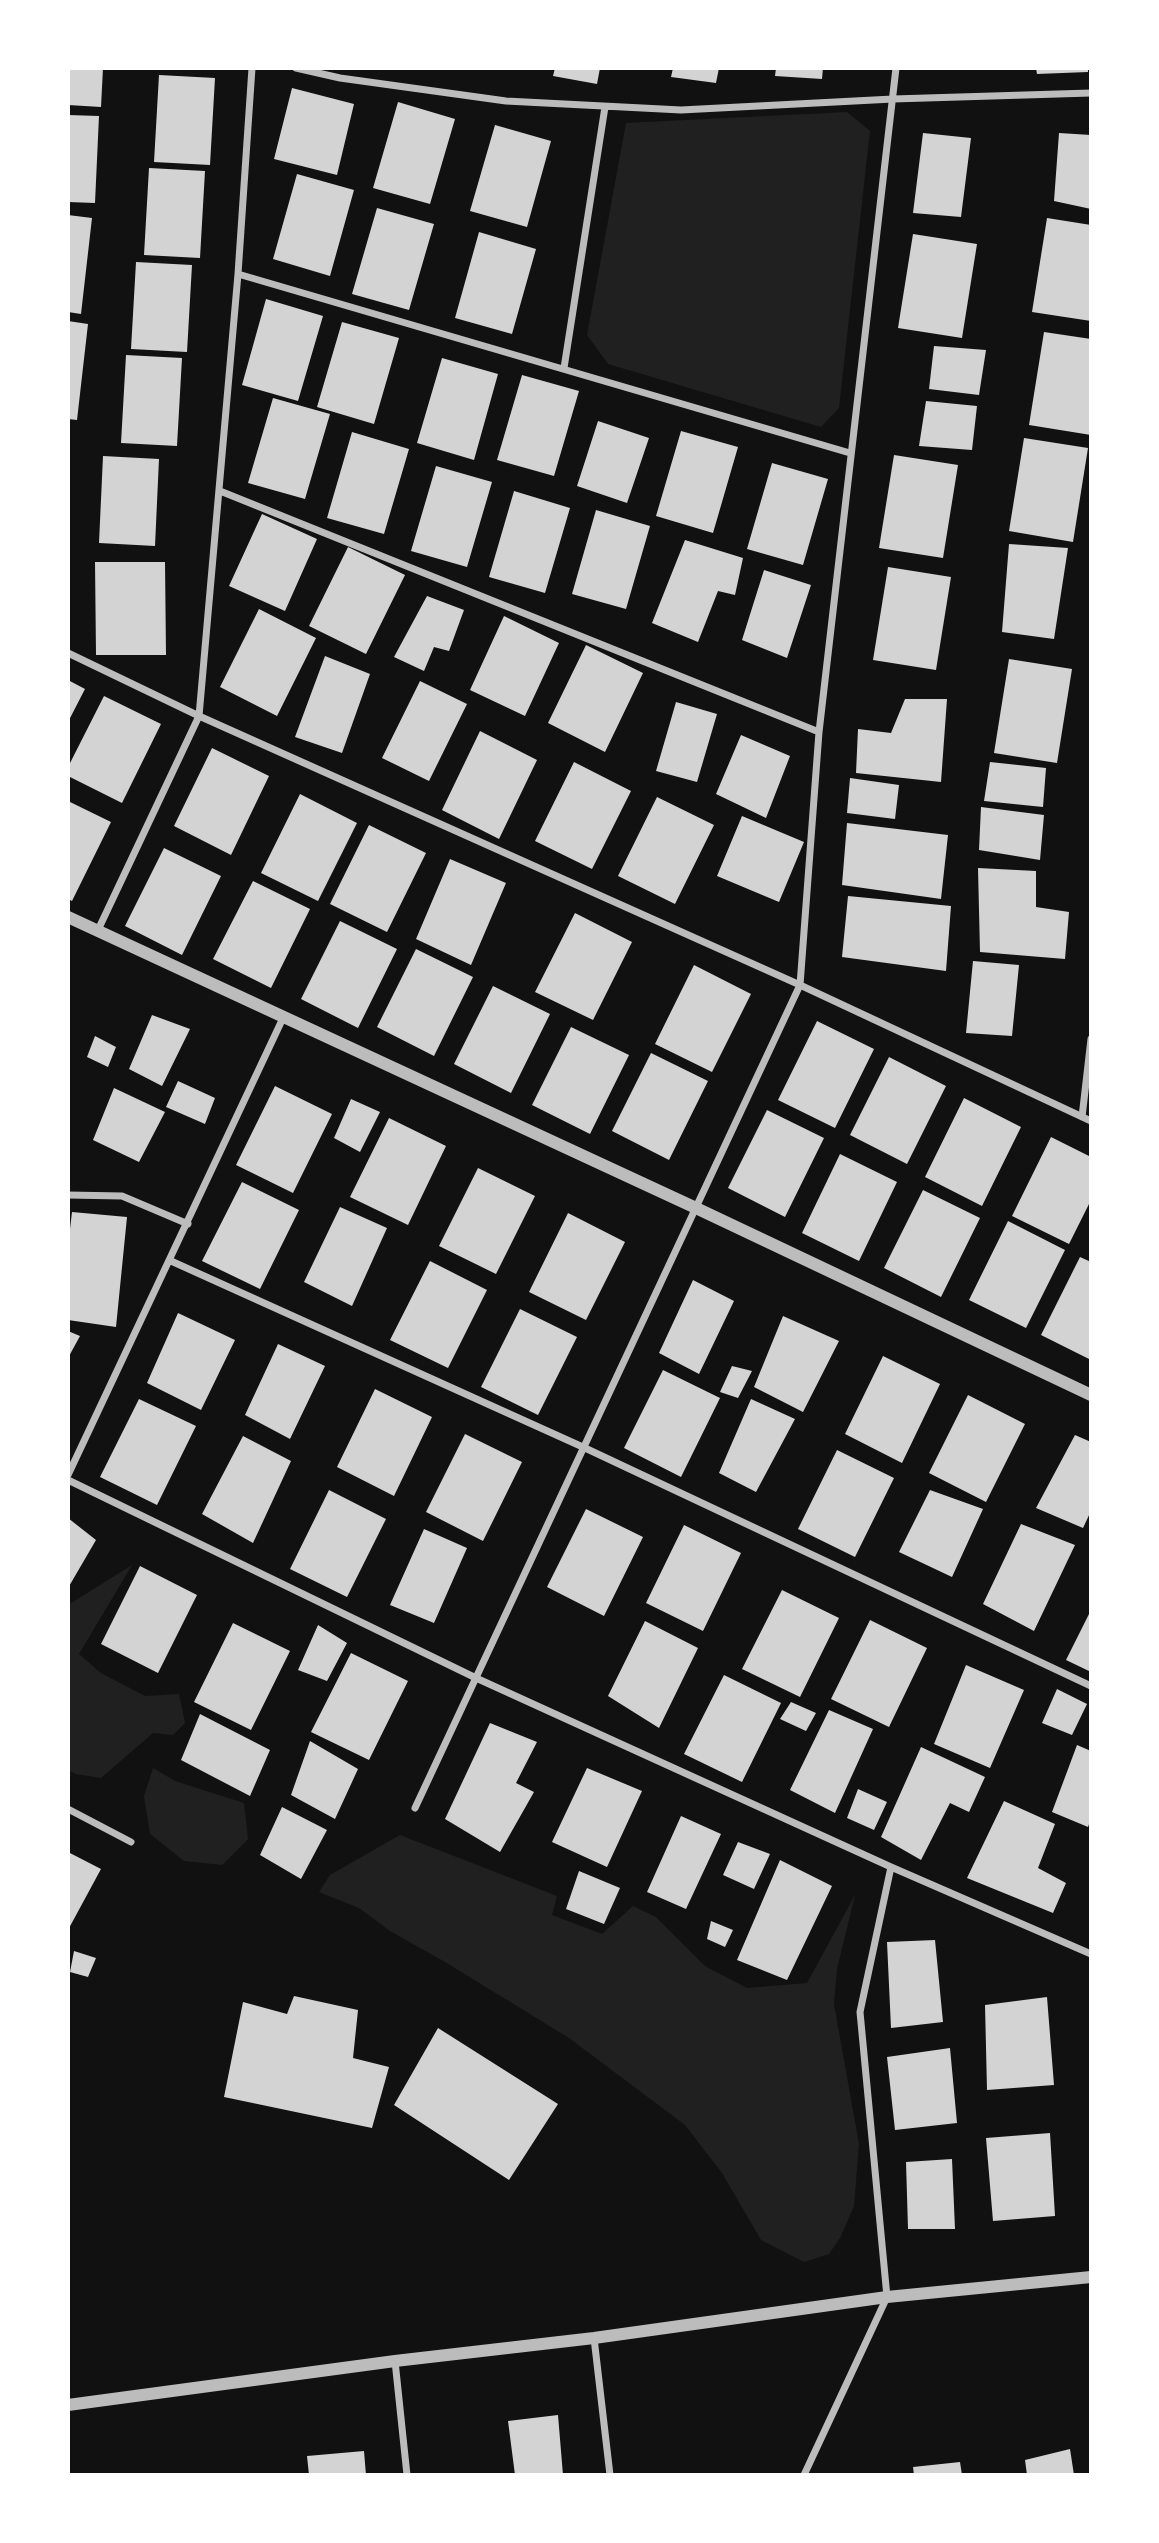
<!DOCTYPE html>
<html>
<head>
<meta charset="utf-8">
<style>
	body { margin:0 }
	#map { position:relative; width:1159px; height:2543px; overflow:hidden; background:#111; font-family:"Titillium Web",sans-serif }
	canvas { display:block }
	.frame { position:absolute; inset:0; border:70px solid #fff; pointer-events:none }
</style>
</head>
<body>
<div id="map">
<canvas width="1159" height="2543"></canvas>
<div class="frame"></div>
</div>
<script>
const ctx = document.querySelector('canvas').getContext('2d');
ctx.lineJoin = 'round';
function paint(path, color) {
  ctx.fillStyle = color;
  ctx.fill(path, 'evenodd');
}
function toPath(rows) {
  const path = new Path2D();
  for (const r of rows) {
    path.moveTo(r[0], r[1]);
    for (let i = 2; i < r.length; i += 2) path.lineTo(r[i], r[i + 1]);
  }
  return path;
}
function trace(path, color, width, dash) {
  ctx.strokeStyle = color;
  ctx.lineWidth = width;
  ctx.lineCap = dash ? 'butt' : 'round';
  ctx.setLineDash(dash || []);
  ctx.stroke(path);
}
paint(toPath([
	[847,112,870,131,839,408,821,427,608,364,587,335,626,123],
	[132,1565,79,1654,101,1673,145,1696,179,1694,185,1723,173,1735,153,1733,101,1778,76,1774,68,1770,68,1605],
	[153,1768,175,1781,244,1803,248,1839,222,1865,184,1861,150,1834,144,1796],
	[400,1835,557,1896,552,1915,602,1934,633,1906,656,1917,705,1966,747,1988,807,1983,855,1895,837,1969,834,2004,859,2144,854,2206,840,2238,829,2254,804,2262,761,2240,722,2173,685,2125,569,2038,445,1962,390,1931,359,1908,319,1892,330,1875]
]), '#202020');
paint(toPath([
	[68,68,103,68,101,107,68,105],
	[555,68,600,68,597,84,553,76],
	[673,68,719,68,716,83,671,77],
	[776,68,823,68,822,79,775,76],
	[1036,68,1088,68,1088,72,1037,74],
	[159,75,215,78,210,165,154,162],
	[292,88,354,104,337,175,274,159],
	[398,102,455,119,430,204,373,188],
	[68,115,99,116,95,203,68,202],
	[495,125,551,141,527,227,470,211],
	[923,133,971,138,961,217,913,213],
	[1059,133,1091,135,1091,209,1054,201],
	[149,168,205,171,200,258,144,255],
	[297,174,354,190,330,276,273,259],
	[377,208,434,224,409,310,352,294],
	[68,215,92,218,81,314,68,312],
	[1047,218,1091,225,1091,321,1032,312],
	[479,232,536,249,512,334,455,318],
	[913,234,977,244,962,338,898,328],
	[136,262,192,265,187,352,131,349],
	[266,299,323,316,298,401,242,385],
	[68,321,88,324,77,420,68,419],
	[342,322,399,338,374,424,317,407],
	[1044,332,1091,339,1091,435,1029,425],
	[934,346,986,350,979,395,929,389],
	[126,355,182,358,177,446,121,443],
	[442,358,498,374,474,460,417,443],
	[522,375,579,391,554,476,497,460],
	[273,398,330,414,305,499,248,483],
	[926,401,977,406,972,450,919,446],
	[598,421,649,438,627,503,577,486],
	[681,431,738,447,713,533,656,516],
	[352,432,409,449,384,534,327,518],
	[1024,438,1088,448,1073,542,1009,531],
	[894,455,958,465,943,558,879,548],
	[103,456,159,459,155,546,99,543],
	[772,463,828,479,803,565,747,549],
	[436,466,492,482,467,567,411,551],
	[514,491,570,508,545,593,489,577],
	[596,510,650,526,626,609,572,594],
	[262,514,317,539,285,611,229,586],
	[685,540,743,558,735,595,718,591,698,642,652,623],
	[1009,544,1068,548,1054,639,1002,632],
	[348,547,405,575,366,654,309,626],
	[95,562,165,562,166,655,96,655],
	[888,567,951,577,936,670,873,660],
	[764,570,811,585,787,658,742,640],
	[427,596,464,610,449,651,434,647,424,671,394,657],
	[259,609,316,638,277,716,220,687],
	[504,616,559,643,525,716,470,690],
	[586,645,643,673,605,752,548,723],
	[325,656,370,674,342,753,295,737],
	[1009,659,1072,669,1057,763,994,753],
	[68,680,85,689,68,722],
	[420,681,467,704,429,781,382,758],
	[104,696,161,724,122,803,68,776,68,767],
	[905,699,947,699,941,782,856,773,858,729,891,733],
	[676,702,717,714,697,782,656,771],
	[480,731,537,760,499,839,442,810],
	[741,735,790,756,766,818,716,794],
	[212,748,269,776,231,855,174,826],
	[574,762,631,791,592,869,535,841],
	[990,762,1046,768,1043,807,984,801],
	[850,778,899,785,895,819,847,813],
	[300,794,357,823,318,901,261,873],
	[657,797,714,825,675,904,618,876],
	[68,801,111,822,72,901,68,899],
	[981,807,1044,815,1040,860,979,850],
	[742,816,804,842,779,902,717,876],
	[847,823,948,835,941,899,842,885],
	[369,825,426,853,387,932,330,904],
	[164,848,221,876,182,955,125,926],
	[450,859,506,883,471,965,416,939],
	[978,868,1036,871,1036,907,1069,912,1065,959,980,952],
	[253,881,310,909,271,988,213,959],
	[848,896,951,906,946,971,842,957],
	[575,913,632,942,593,1020,535,992],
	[340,921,397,949,358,1028,301,999],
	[416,949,473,977,434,1056,377,1027],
	[973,961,1019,965,1012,1036,966,1033],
	[694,965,751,994,712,1072,655,1044],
	[493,986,550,1014,511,1093,454,1064],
	[152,1015,190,1029,162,1086,129,1069],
	[817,1021,874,1049,835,1128,778,1100],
	[571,1027,629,1055,590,1134,532,1105],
	[95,1036,116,1047,108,1067,87,1057],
	[651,1053,708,1081,669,1160,612,1131],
	[889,1057,946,1086,907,1164,850,1135],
	[178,1081,215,1098,205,1124,166,1107],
	[275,1086,332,1114,293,1193,236,1165],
	[114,1088,165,1112,139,1162,93,1140],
	[964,1098,1021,1127,982,1206,925,1177],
	[351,1099,380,1112,360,1152,334,1138],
	[767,1110,824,1138,785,1217,728,1188],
	[389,1118,446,1146,408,1225,350,1197],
	[1051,1137,1091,1157,1091,1200,1069,1244,1012,1216],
	[840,1154,897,1182,859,1261,802,1233],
	[478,1168,535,1196,496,1274,439,1246],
	[242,1182,299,1210,260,1289,202,1261],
	[923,1190,980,1218,941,1297,884,1268],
	[340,1207,387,1228,352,1306,304,1282],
	[72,1212,127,1217,116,1327,68,1320,68,1246],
	[568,1213,625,1242,586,1320,529,1292],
	[1008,1221,1065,1250,1026,1328,969,1300],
	[1080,1257,1091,1262,1091,1360,1041,1335],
	[430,1261,487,1290,448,1368,390,1340],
	[693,1280,734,1301,699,1374,659,1353],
	[520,1309,577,1337,538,1415,481,1387],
	[178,1313,235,1340,201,1410,147,1383],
	[783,1316,839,1341,803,1412,754,1387],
	[68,1331,80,1336,68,1358],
	[278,1344,325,1366,290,1439,245,1415],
	[883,1356,940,1384,902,1463,845,1434],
	[732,1366,752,1371,738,1398,720,1392],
	[663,1370,720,1398,681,1477,624,1448],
	[375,1389,432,1417,394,1496,337,1467],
	[968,1395,1025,1424,986,1502,929,1473],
	[139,1399,196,1426,157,1505,100,1477],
	[751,1399,795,1419,756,1492,719,1473],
	[465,1434,522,1462,483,1541,426,1512],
	[1075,1435,1091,1442,1091,1511,1083,1528,1036,1508],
	[243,1436,291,1461,253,1543,202,1514],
	[837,1450,894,1478,855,1557,798,1529],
	[329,1490,386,1519,347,1597,290,1569],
	[930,1490,983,1509,952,1577,899,1552],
	[586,1509,643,1537,604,1616,547,1587],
	[68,1518,96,1540,68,1588],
	[1021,1524,1075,1545,1034,1631,983,1604],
	[684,1525,741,1553,703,1631,646,1603],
	[424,1529,467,1548,434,1623,390,1605],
	[140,1566,197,1595,158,1673,101,1644],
	[782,1590,839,1618,800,1697,742,1669],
	[1091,1610,1091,1672,1066,1660],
	[870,1620,927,1648,889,1727,831,1699],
	[645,1621,698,1648,659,1728,608,1696],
	[233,1623,290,1651,251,1730,194,1702],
	[318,1625,347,1643,327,1681,298,1670],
	[351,1653,408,1681,369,1760,311,1732],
	[966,1665,1024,1690,990,1768,934,1744],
	[724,1675,781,1703,742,1782,684,1754],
	[1057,1689,1087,1704,1072,1735,1042,1723],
	[791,1702,816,1713,806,1731,780,1719],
	[829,1710,873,1729,835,1813,790,1790],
	[200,1714,270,1750,250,1796,181,1760],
	[490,1723,537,1742,516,1783,534,1792,500,1852,445,1819],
	[310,1741,358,1769,335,1819,291,1795],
	[1077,1745,1091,1751,1091,1819,1088,1827,1052,1812],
	[921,1747,985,1777,969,1812,950,1803,921,1860,881,1837],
	[587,1768,642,1791,607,1867,552,1842],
	[858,1789,887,1802,874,1830,847,1818],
	[1004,1801,1055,1824,1038,1868,1066,1883,1053,1913,967,1878],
	[282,1807,327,1830,301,1879,260,1855],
	[681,1816,721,1834,686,1909,647,1892],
	[738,1842,770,1854,754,1889,723,1875],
	[68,1852,101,1869,68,1930],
	[780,1860,832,1886,787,1980,737,1960],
	[579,1871,620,1888,604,1924,566,1909],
	[711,1921,733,1930,725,1947,707,1939],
	[935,1940,943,2022,891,2028,887,1942],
	[74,1951,96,1958,88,1977,70,1972],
	[294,1996,358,2010,353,2058,389,2067,372,2128,224,2097,243,2002,287,2014],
	[1047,1997,1054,2085,987,2090,985,2005],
	[438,2028,558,2104,509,2180,394,2105],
	[950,2048,957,2123,895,2130,887,2057],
	[1050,2133,1055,2216,993,2221,986,2138],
	[952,2159,955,2229,908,2229,906,2162],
	[558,2415,563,2475,515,2475,508,2421],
	[1070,2449,1074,2475,1027,2475,1025,2460],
	[364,2451,366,2475,309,2475,307,2456],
	[960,2462,962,2475,914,2475,913,2467]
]), '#d3d3d3');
trace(toPath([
	[296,68,340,78,506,101,681,110,893,99,1091,93],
	[238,274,850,453],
	[564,368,605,107],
	[220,491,819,732],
	[68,653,199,716,800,985,1091,1121],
	[98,930,199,716,238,274,252,68],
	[1082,1117,1091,1039],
	[68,1195,122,1196,188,1224],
	[171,1261,585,1448,1091,1686],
	[68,1475,283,1018],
	[68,1480,476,1678,891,1867,1091,1954],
	[415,1808,800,985,819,732,896,68],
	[68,1809,131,1842],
	[594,2338,610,2475],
	[395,2361,407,2475],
	[804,2475,887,2297,860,2012,891,1867]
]), '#bcbcbc', 7);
trace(toPath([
	[68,917,696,1208,1091,1395],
	[68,2405,395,2361,594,2338,887,2297,1091,2277]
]), '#bcbcbc', 12);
</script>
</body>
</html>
